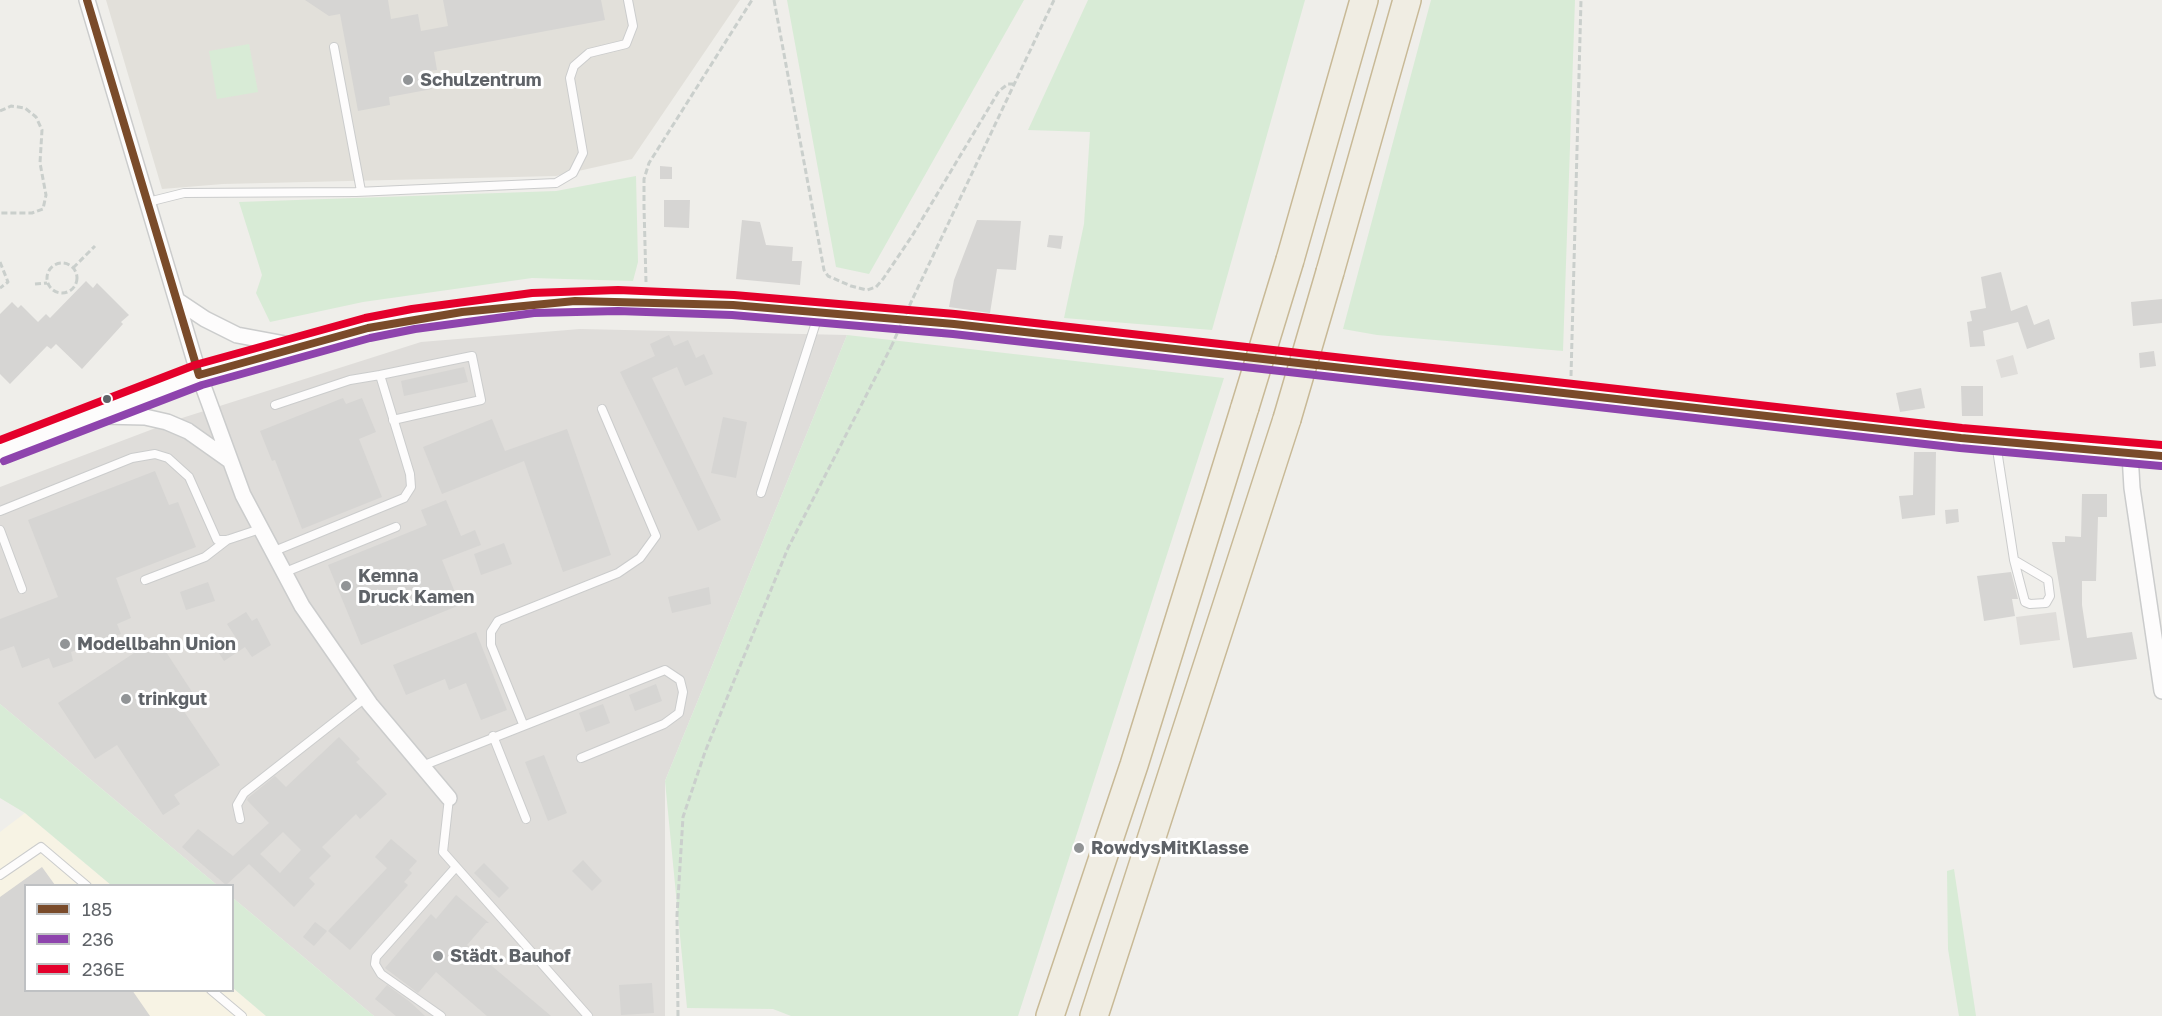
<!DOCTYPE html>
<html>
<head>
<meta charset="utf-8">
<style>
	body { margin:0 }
	#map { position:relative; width:2162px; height:1016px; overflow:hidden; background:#efeeea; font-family:"Golos Text",sans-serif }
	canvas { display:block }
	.legend { position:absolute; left:24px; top:884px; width:210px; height:108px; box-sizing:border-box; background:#fff; border:2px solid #bfc1c3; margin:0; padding:8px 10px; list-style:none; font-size:18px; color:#5f6368 }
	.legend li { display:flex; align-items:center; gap:12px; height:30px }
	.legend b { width:30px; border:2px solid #bfc1c3 }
</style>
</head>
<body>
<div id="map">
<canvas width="2162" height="1016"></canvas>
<ul class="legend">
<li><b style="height:8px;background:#7a4b2a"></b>185</li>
<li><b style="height:8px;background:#8e44ad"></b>236</li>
<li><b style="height:8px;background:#e4002b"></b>236E</li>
</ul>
</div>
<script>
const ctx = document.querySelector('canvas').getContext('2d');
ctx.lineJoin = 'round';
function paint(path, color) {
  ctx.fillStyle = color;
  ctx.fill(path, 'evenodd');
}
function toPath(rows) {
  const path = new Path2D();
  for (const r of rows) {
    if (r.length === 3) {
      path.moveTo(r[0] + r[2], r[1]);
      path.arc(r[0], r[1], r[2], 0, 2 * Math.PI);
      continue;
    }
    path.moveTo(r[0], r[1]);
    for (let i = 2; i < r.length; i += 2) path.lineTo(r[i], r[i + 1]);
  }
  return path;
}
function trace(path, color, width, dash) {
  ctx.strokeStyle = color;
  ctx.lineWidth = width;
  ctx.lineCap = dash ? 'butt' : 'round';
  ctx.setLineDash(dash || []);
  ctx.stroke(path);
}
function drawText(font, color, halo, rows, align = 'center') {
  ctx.font = font + ' "Golos Text",sans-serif';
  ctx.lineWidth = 6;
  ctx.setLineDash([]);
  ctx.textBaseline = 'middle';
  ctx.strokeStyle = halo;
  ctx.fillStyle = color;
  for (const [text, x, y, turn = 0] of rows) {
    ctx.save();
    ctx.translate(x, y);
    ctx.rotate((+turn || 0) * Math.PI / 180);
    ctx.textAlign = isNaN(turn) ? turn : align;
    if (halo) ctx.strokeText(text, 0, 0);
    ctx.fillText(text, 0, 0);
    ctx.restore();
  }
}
paint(toPath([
	[25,813,111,885,26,886,26,990,232,990,233,988,266,1016,0,1016,0,832]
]), '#f7f3e4');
paint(toPath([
	[580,329,847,335,665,781,665,1016,374,1016,233,898,232,886,217,885,0,704,0,487,182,418,421,342],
	[2013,355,2018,374,2001,378,1996,360],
	[2056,612,2060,640,2020,645,2016,617]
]), '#dfddda');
paint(toPath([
	[106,0,740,0,632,159,556,176,223,184,162,189]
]), '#e2e0da');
paint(toPath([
	[787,0,1024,0,869,274,836,267],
	[1088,0,1305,0,1212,330,1064,318,1084,224,1090,132,1028,130],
	[1431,0,1575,0,1563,351,1377,335,1343,329],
	[249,44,258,92,217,99,209,51],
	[636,176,638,262,633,281,532,278,363,302,270,322,256,293,262,275,239,202,556,191],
	[847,335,1224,378,1018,1016,791,1016,773,1009,687,1008,665,781],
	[0,704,217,885,111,885,25,813,0,798],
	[1954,869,1976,1016,1959,1016,1948,949,1947,871],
	[233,898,374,1016,266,1016,233,988]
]), '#d8ebd6');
paint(toPath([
	[305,0,388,0,391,19,418,14,421,31,448,26,443,0,601,0,605,20,434,52,437,70,428,71,432,89,389,97,390,105,358,111,340,14,329,16],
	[660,166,672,167,672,179,660,179],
	[664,200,690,200,689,228,664,227],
	[742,220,760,222,766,245,793,247,792,261,802,261,800,285,736,279],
	[977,220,1021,221,1016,270,997,269,990,313,949,307,954,280],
	[1049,235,1063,236,1061,249,1047,247],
	[2001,272,2011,311,2027,305,2034,325,2049,319,2055,339,2027,349,2018,322,1983,331,1985,346,1970,347,1967,322,1972,321,1970,311,1986,308,1981,277],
	[86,281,93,288,97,283,129,315,121,322,123,324,82,369,56,344,51,349,47,346,10,384,0,374,0,314,12,302,18,308,21,305,38,322,46,314,50,318],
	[2162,299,2162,323,2133,326,2131,302],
	[669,335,674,346,688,340,696,358,704,354,713,374,685,386,677,367,652,378,721,520,698,531,620,372,655,356,650,344],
	[2154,351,2156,366,2140,368,2139,353],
	[464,367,468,382,404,396,401,381],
	[1961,386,1983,386,1983,416,1962,416],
	[1921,388,1925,408,1900,412,1896,393],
	[343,398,346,404,362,398,376,432,359,439,382,497,302,529,275,460,272,461,260,431],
	[723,417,747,422,736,478,711,473],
	[492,419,505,451,567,429,611,555,563,572,524,461,442,494,423,447],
	[1914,452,1936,452,1935,515,1902,519,1899,496,1913,495],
	[155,471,169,505,178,502,196,547,116,578,131,618,117,624,121,634,71,652,73,661,53,668,49,658,22,668,14,646,0,651,0,619,58,597,28,520],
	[2082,494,2107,494,2107,517,2098,517,2096,581,2082,581,2082,605,2087,638,2132,632,2137,659,2073,668,2052,542,2065,542,2065,536,2081,537],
	[446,500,461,536,475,530,481,545,442,560,460,605,361,645,328,565,427,525,421,510],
	[1958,509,1959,522,1946,524,1945,510],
	[504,543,512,564,481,575,474,554],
	[2011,572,2018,599,2012,599,2015,616,1984,621,1977,576],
	[208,582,215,601,186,610,180,592],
	[709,587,711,604,672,613,668,597],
	[246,612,252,621,257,618,271,645,252,657,245,647,224,661,217,650,236,638,227,624],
	[476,632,507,710,481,720,466,683,449,690,445,679,406,695,393,665],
	[157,638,194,695,179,704,220,765,174,795,180,804,163,815,117,745,95,759,58,703],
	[656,684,662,701,635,711,629,695],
	[603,704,610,723,586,732,579,713],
	[339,737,360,759,356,762,387,794,360,819,356,814,322,847,331,856,309,878,315,884,294,907,249,864,226,885,182,847,198,829,233,856,269,823,247,800,248,798,275,776,286,787],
	[283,832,301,850,280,873,260,854],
	[544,755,567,813,548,821,525,762],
	[391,839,417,861,409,870,412,873,404,882,408,885,350,950,328,931,387,868,375,857],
	[583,860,602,881,592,891,572,871],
	[484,863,509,888,499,898,474,873],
	[42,867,55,885,26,885,26,990,132,990,150,1016,0,1016,0,897],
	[456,895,489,923,486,923,467,945,551,1016,487,1016,436,972,418,993,385,968,431,914,436,919],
	[315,922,327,931,314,946,303,937],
	[652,983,654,1013,621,1015,619,985],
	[387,985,410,1002,425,1016,396,1016,375,999]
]), '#d6d5d3');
const service = toPath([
	[334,47,361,191],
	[148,202,184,193,356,192,556,183,573,173,583,153,570,78,574,66,589,53,626,44,633,26,628,0],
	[380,375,472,356,481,400,393,420],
	[1996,443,2014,560,2048,580,2050,596,2046,603,2030,604,2025,602,2014,560],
	[761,493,819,313],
	[0,511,132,458,155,454,168,458,189,477,217,540,227,540,260,529],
	[0,530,22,589],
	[272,552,404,498,411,487,410,474,380,375,350,380,275,405],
	[283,573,396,527],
	[145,580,205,557,227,540],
	[523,724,491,645,491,632,498,621,618,573,640,558,656,536,602,409],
	[493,736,526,819],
	[422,766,665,670,680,680,683,692,679,713,664,724,581,758],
	[449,798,443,852,588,1016],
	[240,819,237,805,244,793,365,698],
	[0,875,41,847,87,886],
	[211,990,242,1016],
	[441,1016,381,974,375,964,376,957,456,867]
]);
const minor = toPath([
	[87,0,199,375,243,495,302,606,370,704,449,798],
	[178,301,205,319,237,335,296,346],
	[102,416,145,417,167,422,188,431,229,460],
	[2130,454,2132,488,2162,691]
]);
const secondary = toPath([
	[0,451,199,375,368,328,413,319,533,303,618,300,733,305,954,324,1961,438,2162,456]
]);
const motorway = toPath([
	[1290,260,1364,0],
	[1330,272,1407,0],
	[1050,1016,1134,765,1245,407],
	[1094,1016,1287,419]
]);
trace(service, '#cbcccc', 10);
trace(minor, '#cbcccc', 18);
trace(secondary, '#cacacb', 24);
trace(motorway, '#c8b996', 30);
trace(toPath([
	[774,0,824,270,828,276,851,286,867,290,876,287,883,279,912,236,999,91,1008,84,1014,84],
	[0,111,11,106,25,108,36,117,42,130,40,163,46,195,43,209,32,213,0,213],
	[0,262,8,282,0,288],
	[62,278,15],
	[73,268,95,246],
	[646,282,644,207,644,179,649,163,752,0],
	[35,284,47,283],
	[913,298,1054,0],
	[1571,376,1581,0],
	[678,1016,677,915,683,817,705,752,788,548,891,347]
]), '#cacfcc', 3, [6, 3]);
trace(service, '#fdfcfc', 8);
trace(minor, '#fdfcfc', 15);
trace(secondary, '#fdfcfc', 21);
trace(motorway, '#f0ede3', 27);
const motorwayBridge = toPath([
	[1245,407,1290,260],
	[1287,419,1330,272]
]);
trace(motorwayBridge, '#c8b996', 30, []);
trace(toPath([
	[891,347,913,298]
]), '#cacfcc', 3, [6, 3]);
trace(motorwayBridge, '#f0ede3', 27);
trace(toPath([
	[87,0,199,375],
	[199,375,368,328,462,312,575,301,733,305,954,324,1961,438,2162,456]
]), '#7a4b2a', 8);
trace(toPath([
	[4,461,202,385,370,338,415,329,534,313,618,311,732,315,953,334,1960,448,2161,466]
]), '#8e44ad', 8);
trace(toPath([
	[0,440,195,365,365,318,412,309,532,293,618,290,734,295,955,314,1962,428,2162,445]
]), '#e4002b', 8);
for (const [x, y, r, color] of [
	[408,80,6,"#919496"],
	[107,399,5,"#5f6368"],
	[346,586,6,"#919496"],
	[65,644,6,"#919496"],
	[126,699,6,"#919496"],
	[1079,848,6,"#919496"],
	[438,956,6,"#919496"]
]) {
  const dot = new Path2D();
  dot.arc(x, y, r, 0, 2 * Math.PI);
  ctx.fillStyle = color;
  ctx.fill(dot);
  trace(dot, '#fff', 2);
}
drawText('bold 18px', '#5f6368', '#fff', [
	["Schulzentrum",420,80],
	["Kemna",358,576],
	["Druck Kamen",358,597],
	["Modellbahn Union",77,644],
	["trinkgut",138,699],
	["RowdysMitKlasse",1091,848],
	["Städt. Bauhof",450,956]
], 'left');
</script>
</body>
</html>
